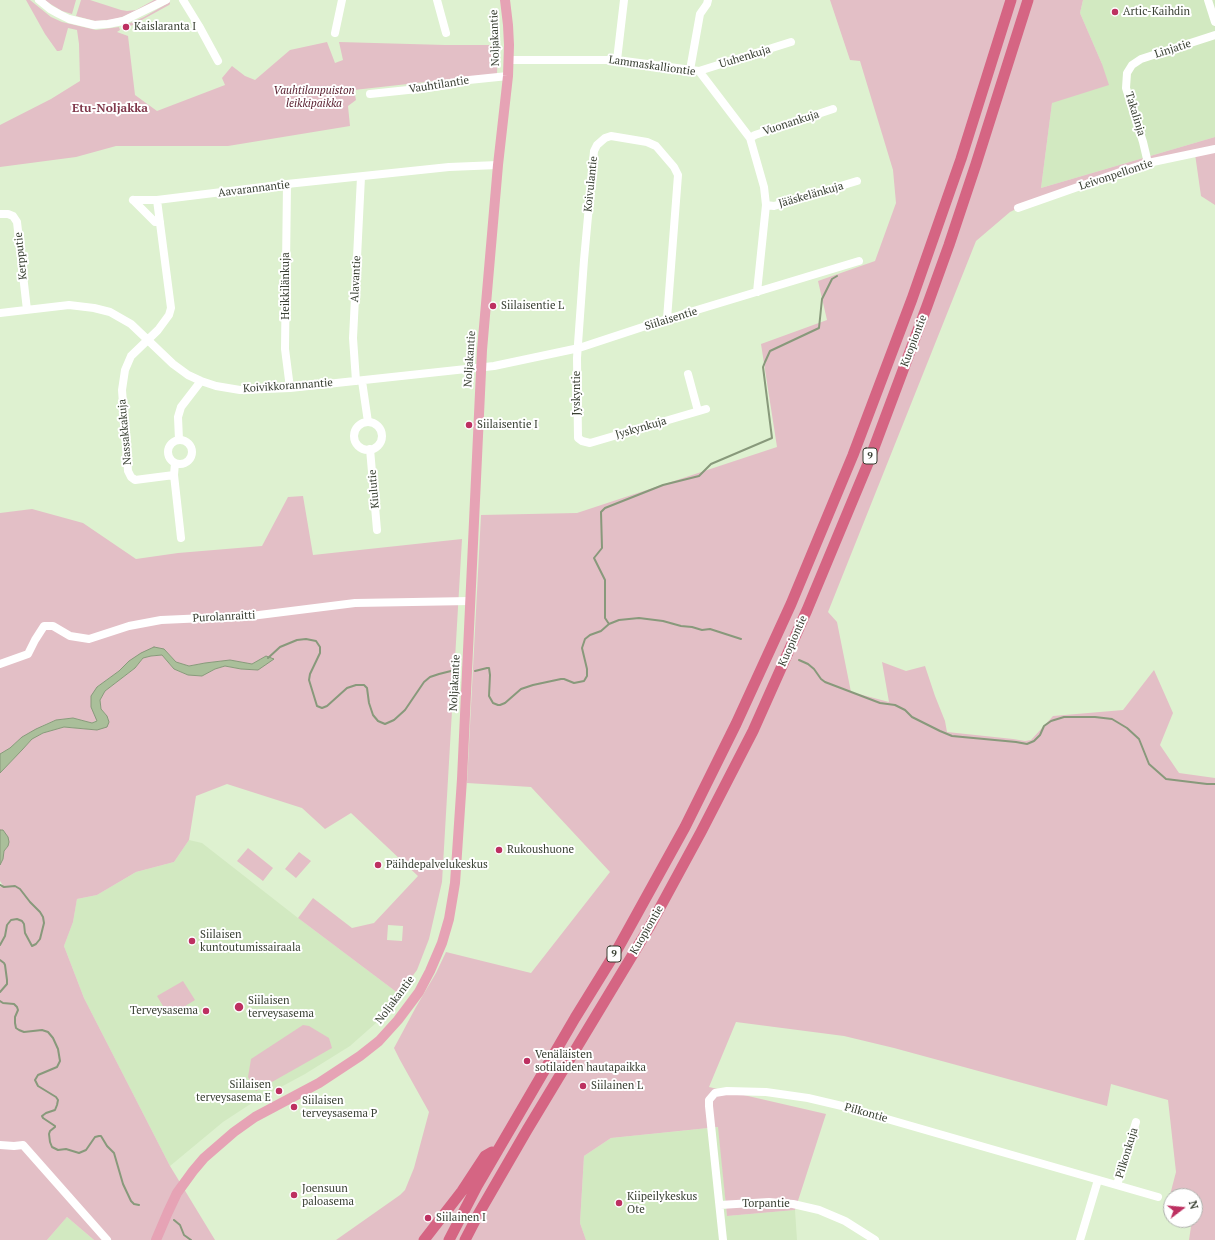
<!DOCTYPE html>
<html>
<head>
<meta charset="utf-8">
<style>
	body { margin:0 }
	#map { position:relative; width:1215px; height:1240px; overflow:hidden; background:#def1d0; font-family:"PT Serif",serif }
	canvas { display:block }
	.north { position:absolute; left:1163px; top:1188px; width:40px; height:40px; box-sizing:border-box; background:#fff; border:1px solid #afb2ad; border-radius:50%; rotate:74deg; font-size:11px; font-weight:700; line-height:16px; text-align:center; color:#383f32 }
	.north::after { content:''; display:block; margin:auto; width:14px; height:18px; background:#bd3061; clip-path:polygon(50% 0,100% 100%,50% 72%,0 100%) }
</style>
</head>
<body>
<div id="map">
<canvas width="1215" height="1240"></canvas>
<div class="north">N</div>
</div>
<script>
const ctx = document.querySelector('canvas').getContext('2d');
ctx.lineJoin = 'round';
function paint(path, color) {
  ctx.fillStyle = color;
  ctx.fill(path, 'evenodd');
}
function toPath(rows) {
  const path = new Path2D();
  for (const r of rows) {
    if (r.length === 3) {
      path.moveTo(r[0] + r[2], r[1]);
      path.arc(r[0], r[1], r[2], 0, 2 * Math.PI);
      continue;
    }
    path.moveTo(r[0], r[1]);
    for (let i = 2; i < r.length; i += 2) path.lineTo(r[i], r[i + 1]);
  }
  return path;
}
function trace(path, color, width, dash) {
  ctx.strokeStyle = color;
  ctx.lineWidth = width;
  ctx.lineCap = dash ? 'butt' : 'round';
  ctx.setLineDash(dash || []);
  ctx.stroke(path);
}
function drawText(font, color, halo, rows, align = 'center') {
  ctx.font = font + ' "PT Serif",serif';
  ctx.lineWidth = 4;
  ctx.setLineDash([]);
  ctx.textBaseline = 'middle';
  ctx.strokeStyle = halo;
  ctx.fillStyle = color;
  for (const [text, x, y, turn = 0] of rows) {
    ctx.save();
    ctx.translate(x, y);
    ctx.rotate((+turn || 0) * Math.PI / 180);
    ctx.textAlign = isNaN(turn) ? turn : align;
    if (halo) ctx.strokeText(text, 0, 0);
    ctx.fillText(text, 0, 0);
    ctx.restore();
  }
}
paint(toPath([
	[1083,0,1215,0,1215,137,1041,188,1052,103,1102,64,1080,13],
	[189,840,202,843,298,918,399,994,385,1015,350,1046,305,1074,255,1101,223,1122,170,1166,84,998,64,946,73,922,77,899,97,895,136,872,174,862],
	[719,1127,727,1216,795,1210,797,1240,586,1240,580,1223,584,1156,611,1138],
	[67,1217,94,1240,47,1240]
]), '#d2e9c1');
paint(toPath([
	[26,0,30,0,51,17,62,22,96,30,119,27,120,30,117,32,128,36,135,95,157,111,225,85,222,78,232,66,245,76,255,80,290,50,327,42,335,63,343,60,339,42,445,45,498,45,497,74,354,90,356,100,348,106,350,126,228,146,116,146,76,157,0,167,0,125,51,99,80,81,79,44,77,30,68,28,62,50,59,51,57,51,45,34],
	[44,0,76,0,72,14,62,11],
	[81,0,90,0,121,10,127,11,136,10,154,0,159,0,122,17,111,20,95,21,76,16],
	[830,0,1083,0,1080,13,1102,64,1109,85,1052,103,1041,188,1215,137,1215,205,1201,196,1195,154,1148,163,1018,208,1010,212,976,241,828,612,837,622,851,692,889,702,882,662,906,671,925,666,935,696,945,721,947,732,1013,739,1025,741,1031,740,1053,716,1123,710,1154,670,1173,713,1160,745,1179,773,1215,778,1215,1240,1189,1240,1192,1220,1195,1220,1195,1196,1170,1195,1176,1172,1168,1100,1111,1084,1107,1106,894,1048,844,1036,736,1022,709,1087,826,1114,795,1210,727,1216,718,1127,611,1138,584,1156,580,1223,586,1240,336,1240,400,1195,405,1190,414,1168,429,1112,400,1060,394,1048,416,1007,436,973,446,952,531,973,610,872,531,787,467,783,481,515,577,513,777,447,761,344,827,320,818,281,875,261,896,203,893,170,860,61,850,60],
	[170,2,170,4,169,5,129,27,128,24,144,17],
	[303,496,313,555,462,539,442,882,429,939,417,970,399,994,298,918,313,898,352,928,374,923,418,876,351,813,325,829,302,808,227,784,196,796,189,840,174,862,136,872,97,895,77,899,73,922,64,946,84,998,170,1166,215,1240,94,1240,67,1217,47,1240,0,1240,0,887,4,887,0,881,0,865,3,859,4,851,8,846,3,830,0,830,0,773,22,750,32,739,43,733,64,727,97,730,109,722,107,716,101,709,100,700,105,691,135,668,143,658,151,656,162,655,174,669,188,675,202,676,215,669,225,666,241,669,258,670,266,656,252,664,230,660,205,663,189,666,176,662,164,649,129,661,119,671,97,687,97,720,92,723,73,718,56,720,46,724,22,737,10,748,0,754,0,513,32,509,83,523,136,559,178,553,262,546,288,497],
	[388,925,403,926,402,941,387,940],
	[248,848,273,868,263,881,237,861],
	[299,852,311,861,296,878,285,869],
	[183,981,195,1000,169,1016,157,996],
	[303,1025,309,1026,329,1038,332,1048,256,1091,248,1077,251,1059]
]), '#e3bfc6');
const water = toPath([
	[154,647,164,649,176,662,189,666,205,663,230,660,252,664,266,656,274,659,258,670,241,669,225,666,215,669,202,676,188,675,174,669,162,655,151,656,143,658,135,668,105,691,100,700,101,709,107,716,109,722,107,727,97,730,64,727,43,733,32,739,22,750,0,773,0,754,10,748,22,737,36,729,56,720,73,718,92,723,97,721,91,707,91,696,97,687,119,671,129,661,141,653,154,647],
	[0,830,3,830,8,837,9,842,8,846,4,851,3,859,0,865,0,830]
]);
paint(water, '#aabf9a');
trace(water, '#88997b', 1);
trace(toPath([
	[609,624,605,618,605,580,594,558,602,548,601,512,605,508,663,485,699,476,711,464,772,438,763,367,765,362,770,351,819,328,822,299,832,279,837,276],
	[268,658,280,647,297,640,306,639,316,641,320,647,320,653,310,674,309,680,317,706,322,708,327,706,347,688,356,685,364,685,367,688,369,703,373,715,378,721,385,724,394,720,405,710,424,682,430,677,439,674,451,671],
	[799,660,808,664,814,669,821,679,825,682,880,703,895,705,905,710,912,717,940,731,952,736,1016,742,1027,744,1034,741,1040,735,1044,726,1051,721,1064,717,1095,717,1112,719,1127,728,1139,739,1149,764,1166,779,1207,784,1215,784],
	[475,671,487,668,489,668,490,675,489,696,493,703,498,705,500,705,505,703,521,689,533,685,561,679,564,679,574,683,584,681,587,676,587,669,582,648,585,639,590,635,601,631,609,624,619,620,639,618,663,621,681,626,692,627,702,630,710,629,741,639],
	[0,885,4,887,15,886,20,889,30,902,40,912,43,917,44,923,40,939,36,944,32,946,25,933,24,924,22,921,17,919,11,920,7,925,5,936,0,945],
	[0,960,4,963,5,965,7,980,7,984,0,992],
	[0,1001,3,1003,14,1004,17,1007,18,1010,15,1017,15,1023,16,1028,19,1030,24,1032,42,1030,48,1032,53,1038,58,1049,60,1061,57,1067,38,1075,35,1080,38,1086,56,1097,58,1100,57,1105,55,1110,46,1113,42,1116,43,1118,55,1126,55,1127,50,1131,49,1134,50,1142,52,1147,58,1150,66,1149,79,1153,86,1150,95,1137,99,1136,101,1136,107,1146,114,1153,123,1184,131,1201,134,1204,139,1205],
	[174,1220,180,1225,184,1235,191,1240]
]), '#88997b', 2);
trace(toPath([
	[39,0,50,9,59,14,69,19,94,25,108,24,123,21,166,0],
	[183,0,199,26,218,61],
	[437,0,446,33],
	[1208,0,1215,22],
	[335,33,342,0],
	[509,60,617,60,699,71,750,138,764,187,766,205,757,292],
	[617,60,624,0],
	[690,70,700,14,707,4,708,0],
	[699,71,791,42],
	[370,94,427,88,448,85,456,83,459,81,508,76],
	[750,138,755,135,833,109],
	[1148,163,1143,142,1126,88,1127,73,1132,65,1141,59,1215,35],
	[287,184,285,349,290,388],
	[133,200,155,222,160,222],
	[133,200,157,200],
	[766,205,774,206,857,181],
	[1018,208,1126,170,1148,163,1215,149],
	[0,214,8,214,13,216,17,222,27,310],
	[0,313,69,305,94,308,110,312,131,324,173,364,188,375,201,381,216,386,240,390,290,388,494,366,579,348,667,319,859,261],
	[667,319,678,175,674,167,656,146,647,142,611,136,605,138,597,145,594,151,584,260,577,358,578,438,582,441,590,443,706,409],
	[688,374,698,411],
	[356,381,353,338,361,177],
	[362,381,368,422],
	[368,436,14],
	[180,452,12],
	[179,440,178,417,181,407,201,381],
	[370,449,377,530],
	[175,463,174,475,135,480,131,477,128,471,122,390,125,370,131,356,158,330,169,315,171,308,157,200,287,184,449,167,498,165],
	[174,475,181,538],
	[0,664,28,654,35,640,44,626,53,626,70,636,89,639,129,626,161,620,251,616,355,603,470,601],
	[0,1145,14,1146,23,1145,107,1240],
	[1117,1185,1136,1122],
	[720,1205,769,1202,793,1204,819,1210,845,1221,875,1240],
	[723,1240,709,1106,709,1100,715,1093,727,1091,766,1092,808,1098,842,1106,1158,1197],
	[1080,1240,1098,1180]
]), '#fff', 8);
trace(toPath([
	[156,1240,168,1212,177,1193,193,1171,204,1158,234,1132,255,1117,319,1083,360,1056,379,1041,398,1020,419,992,430,971,442,943,449,919,455,883,462,779,482,350,498,165,508,76,509,45,508,25,505,0]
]), '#e6a3b5', 10);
trace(toPath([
	[424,1240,462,1191,485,1156,492,1152],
	[449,1240,477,1186,575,1018,617,950,685,827,736,724,791,604,853,455,912,299,961,159,1011,0],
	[465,1240,479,1213,527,1130,650,926,701,832,753,731,807,610,869,461,927,306,949,245,976,164,1028,0]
]), '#d56583', 11);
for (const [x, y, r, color] of [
	[1115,12,4,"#bd3061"],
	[126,27,4,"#bd3061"],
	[493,306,4,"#bd3061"],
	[469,425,4,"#bd3061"],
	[499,850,4,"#bd3061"],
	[378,865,4,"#bd3061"],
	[192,941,4,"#bd3061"],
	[239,1007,5,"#bd3061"],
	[206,1011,4,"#bd3061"],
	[527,1061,4,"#bd3061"],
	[583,1086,4,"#bd3061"],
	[279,1091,4,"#bd3061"],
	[294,1107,4,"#bd3061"],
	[294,1195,4,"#bd3061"],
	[619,1203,4,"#bd3061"],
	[428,1218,4,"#bd3061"]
]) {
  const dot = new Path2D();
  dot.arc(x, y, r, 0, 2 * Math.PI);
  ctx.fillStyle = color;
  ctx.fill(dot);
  trace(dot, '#fff', 1.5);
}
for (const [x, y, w] of [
	[870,456,14],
	[614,954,14]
]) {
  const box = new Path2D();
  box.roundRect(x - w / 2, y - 8, w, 16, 3);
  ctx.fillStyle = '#fff';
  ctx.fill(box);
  trace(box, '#383f32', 1);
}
drawText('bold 10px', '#383f32', null, [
	["9",870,456],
	["9",614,954]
]);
drawText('11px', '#383f32', '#fff', [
	["Artic-Kaihdin",1123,12],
	["Kaislaranta I",134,27],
	["Siilaisentie L",501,306],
	["Siilaisentie I",477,425],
	["Rukoushuone",507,850],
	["Päihdepalvelukeskus",386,865],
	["Siilaisen",200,935],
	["kuntoutumissairaala",200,948],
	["Siilaisen",248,1001],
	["terveysasema",248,1014],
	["Terveysasema",198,1011,"right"],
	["Venäläisten",535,1055],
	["sotilaiden hautapaikka",535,1068],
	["Siilaisen",271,1085,"right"],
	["terveysasema E",271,1098,"right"],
	["Siilainen L",591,1086],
	["Siilaisen",302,1101],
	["terveysasema P",302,1114],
	["Joensuun",302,1189],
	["paloasema",302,1202],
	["Kiipeilykeskus",627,1197],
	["Ote",627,1210],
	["Siilainen I",436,1218]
], 'left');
drawText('11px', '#383f32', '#fff', [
	["Noljakantie",495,38,-92],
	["Linjatie",1173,49,-18],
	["Uuhenkuja",745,57,-17],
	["Lammaskalliontie",652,66,8],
	["Vauhtilantie",439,85,-9],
	["Takalinja",1135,114,73],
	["Vuonankuja",791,123,-18],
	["Leivonpellontie",1116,175,-18],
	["Koivulantie",591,184,-84],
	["Aavarannantie",254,189,-7],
	["Jääskelänkuja",811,195,-16],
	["Kerpputie",21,256,-96],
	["Alavantie",356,279,-87],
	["Heikkilänkuja",286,286,-90],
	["Siilaisentie",671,319,-17],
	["Kuopiontie",914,341,-69],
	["Noljakantie",470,359,-86],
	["Koivikkorannantie",288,386,-4],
	["Jyskyntie",577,393,-90],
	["Jyskynkuja",641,428,-16],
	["Nassakkakuja",125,432,-95],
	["Kiulutie",374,489,-95],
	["Purolanraitti",224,617,-3],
	["Kuopiontie",793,641,-66],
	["Noljakantie",455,683,-87],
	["Kuopiontie",647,930,-60],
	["Noljakantie",395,1000,-53],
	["Pilkontie",866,1113,16],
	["Pilkonkuja",1127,1153,-73],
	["Torpantie",766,1204]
]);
drawText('italic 11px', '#5b2232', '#fff', [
	["Vauhtilanpuiston",314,91],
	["leikkipaikka",314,104]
]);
drawText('bold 12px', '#80394c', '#fff', [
	["Etu-Noljakka",110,109]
]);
</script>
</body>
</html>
